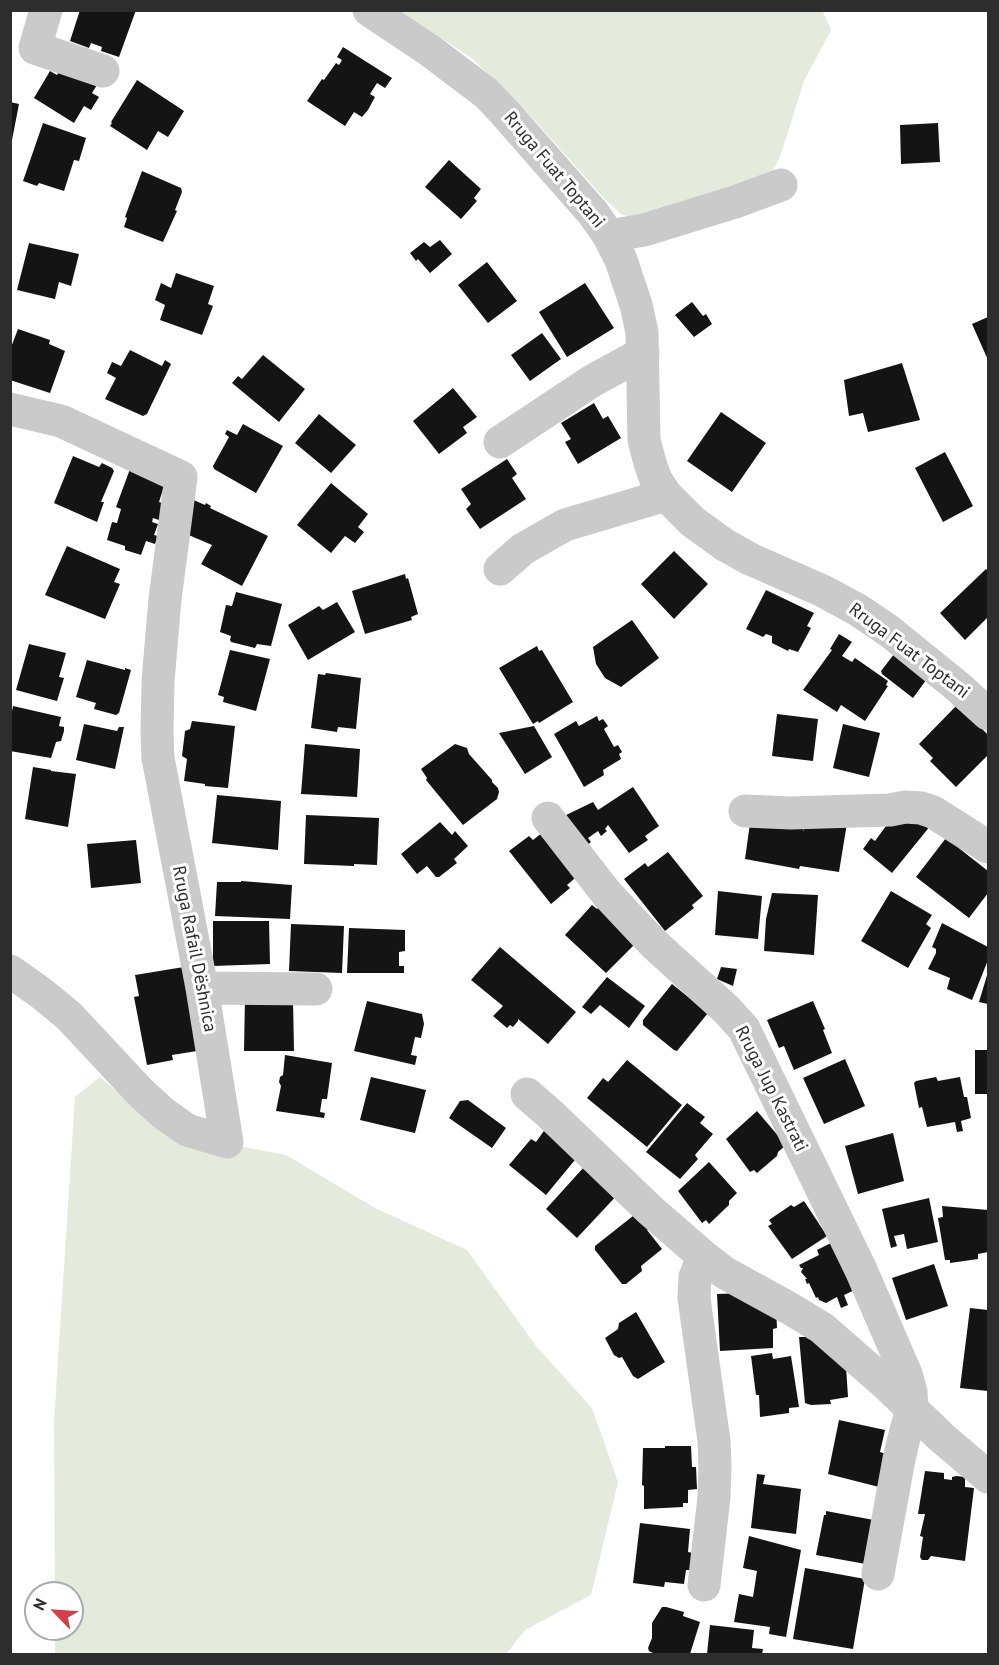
<!DOCTYPE html>
<html>
<head>
<meta charset="utf-8">
<style>
	body { margin:0 }
	#map { position:relative; width:999px; height:1665px; overflow:hidden; background:#fff; font-family:"PT Sans",sans-serif }
	canvas { display:block }
	.frame { position:absolute; inset:0; border:12px solid #2d2d2d; pointer-events:none }
	.north { position:absolute; left:24px; top:1581px; width:60px; height:60px; box-sizing:border-box; background:#fff; border:2px solid #ababab; border-radius:50%; rotate:295deg; font-size:16px; font-weight:700; line-height:24px; text-align:center; color:#2d2d2d }
	.north::after { content:''; display:block; margin:auto; width:21px; height:27px; background:#d63e4b; clip-path:polygon(50% 0,100% 100%,50% 72%,0 100%) }
</style>
</head>
<body>
<div id="map">
<canvas width="999" height="1665"></canvas>
<div class="frame"></div>
<div class="north">N</div>
</div>
<script>
const ctx = document.querySelector('canvas').getContext('2d');
ctx.lineJoin = 'round';
function paint(path, color) {
  ctx.fillStyle = color;
  ctx.fill(path, 'evenodd');
}
function toPath(rows) {
  const path = new Path2D();
  for (const r of rows) {
    path.moveTo(r[0], r[1]);
    for (let i = 2; i < r.length; i += 2) path.lineTo(r[i], r[i + 1]);
  }
  return path;
}
function trace(path, color, width, dash) {
  ctx.strokeStyle = color;
  ctx.lineWidth = width;
  ctx.lineCap = dash ? 'butt' : 'round';
  ctx.setLineDash(dash || []);
  ctx.stroke(path);
}
function drawText(font, color, halo, rows, align = 'center') {
  ctx.font = font + ' "PT Sans",sans-serif';
  ctx.lineWidth = 6;
  ctx.setLineDash([]);
  ctx.textBaseline = 'middle';
  ctx.strokeStyle = halo;
  ctx.fillStyle = color;
  for (const [text, x, y, turn = 0] of rows) {
    ctx.save();
    ctx.translate(x, y);
    ctx.rotate((+turn || 0) * Math.PI / 180);
    ctx.textAlign = isNaN(turn) ? turn : align;
    if (halo) ctx.strokeText(text, 0, 0);
    ctx.fillText(text, 0, 0);
    ctx.restore();
  }
}
paint(toPath([
	[822,10,831,30,804,81,780,157,770,175,641,221,621,214,602,196,537,123,473,59,400,11],
	[100,1077,144,1115,218,1142,286,1155,375,1208,467,1250,536,1346,592,1408,618,1482,591,1595,525,1630,506,1654,55,1654,55,1629,72,1629,72,1593,55,1593,54,1422,75,1097]
]), '#e4eadc');
paint(toPath([
	[80,10,136,10,119,57,101,51,102,47,91,43,89,48,70,41],
	[343,47,392,78,385,88,377,83,370,94,375,97,368,110,362,117,354,112,345,126,307,101,322,79,324,80,336,63,339,65,342,60,337,57],
	[66,60,100,80,92,93,99,97,91,110,84,106,74,123,34,98,50,71,57,75],
	[137,80,184,111,168,137,158,131,147,150,110,126,112,123,111,122],
	[10,102,19,104,12,140,10,140],
	[43,123,86,138,79,161,74,160,64,191,39,183,37,186,23,181],
	[938,123,940,162,901,164,900,125],
	[449,160,481,189,474,198,477,201,461,219,425,187],
	[142,171,181,188,182,192,175,210,177,211,163,242,124,227,127,218,125,217],
	[440,240,452,254,430,273,418,259,416,261,410,253,424,242,430,247],
	[29,243,79,254,71,286,59,282,55,299,17,290],
	[487,262,517,301,488,323,458,285],
	[176,273,214,286,208,304,213,306,202,335,160,320,165,305,155,300,161,283,171,288],
	[585,283,614,328,567,357,539,312],
	[692,302,703,316,706,314,712,324,694,337,675,315],
	[988,317,988,360,972,324],
	[18,329,50,340,49,344,65,351,50,393,10,380,10,350],
	[542,333,561,359,530,381,511,355],
	[130,350,162,366,165,360,171,364,147,414,143,416,105,399,116,378,107,373,112,362,121,366],
	[263,355,305,389,279,422,232,383,238,376,242,379],
	[902,363,920,420,868,432,863,413,849,416,844,380],
	[453,388,477,417,463,427,467,433,439,454,413,421],
	[594,403,603,419,608,416,621,438,578,464,565,442,571,439,561,423],
	[721,412,766,443,732,492,687,461],
	[319,414,356,445,331,473,295,443],
	[243,424,283,446,256,493,214,469,213,466,229,437,225,434,227,430,237,435],
	[945,452,973,506,943,522,915,468],
	[73,456,99,467,102,463,112,468,114,471,101,502,104,502,97,522,54,503],
	[507,459,517,474,512,478,526,499,480,529,466,509,471,504,461,489],
	[130,469,166,480,159,502,165,504,159,520,153,518,152,522,158,524,154,535,158,536,155,544,146,541,141,555,125,550,125,546,107,540,112,522,117,523,121,509,116,507],
	[331,483,368,514,358,527,364,532,355,543,345,536,331,553,297,525],
	[189,498,205,505,206,503,211,506,210,508,268,536,242,586,201,564,212,545,184,533],
	[67,546,120,569,114,582,120,584,105,619,45,595],
	[674,551,708,584,674,619,641,584],
	[986,569,988,571,988,617,965,640,940,613],
	[405,574,406,579,408,578,418,614,411,617,412,620,365,634,352,591],
	[766,590,814,613,807,626,811,628,798,652,789,649,788,651,772,643,772,636,766,634,763,637,746,629],
	[236,592,282,604,271,646,257,644,255,648,231,642,230,640,231,636,220,632,226,605,232,606],
	[337,602,355,632,308,660,288,625,319,606,323,610],
	[632,620,659,658,621,687,605,678,596,664,593,647],
	[839,634,852,642,842,656,852,662,855,658,888,681,886,685,888,686,865,721,841,705,837,712,803,690,832,650,830,649],
	[29,644,66,653,59,677,64,678,57,701,16,690],
	[537,646,539,651,542,650,573,702,539,723,538,721,533,724,499,668],
	[898,649,932,672,913,698,882,674,881,671],
	[230,650,270,659,256,711,223,702,224,697,218,695],
	[87,660,125,670,125,668,131,670,119,713,116,715,94,709,96,703,76,697],
	[326,673,361,678,356,729,338,727,337,732,311,728,318,674,325,675],
	[958,704,988,735,988,755,956,787,930,761,933,758,919,744],
	[13,706,61,717,59,726,64,727,64,731,61,741,56,742,51,758,10,751,10,722],
	[777,714,818,719,813,761,772,756],
	[597,716,599,721,603,719,608,726,604,729,614,747,618,745,622,752,619,754,621,759,603,770,604,775,584,787,554,734,576,721,579,726],
	[192,721,235,726,228,788,205,786,205,784,184,781,187,759,182,756,185,731,190,729],
	[84,724,117,731,119,727,124,727,115,769,76,760],
	[843,724,880,733,869,777,833,768],
	[534,726,552,757,525,774,499,733],
	[305,744,360,749,357,797,301,794],
	[455,744,467,748,469,754,492,780,492,782,498,788,499,792,497,799,463,825,426,780,427,778,421,769],
	[33,767,51,770,51,771,76,774,68,827,25,819],
	[633,787,659,826,645,836,648,840,629,853,608,825,605,829,607,831,601,836,598,831,588,838,591,842,585,847,562,817,593,802,598,810],
	[217,795,281,801,278,850,212,843],
	[306,815,379,818,377,865,354,864,354,866,304,864],
	[751,816,804,818,803,832,806,816,847,823,839,872,800,866,799,869,745,859],
	[891,819,931,825,892,873,863,849,871,838,875,841],
	[440,822,452,835,455,831,468,846,454,859,457,863,439,877,436,877,427,866,417,874,401,854],
	[547,829,581,873,567,885,570,888,551,904,509,851,529,836,533,840],
	[946,838,988,871,988,893,969,918,916,877],
	[136,840,141,883,91,888,87,844],
	[668,852,703,896,692,905,694,908,665,931,624,879,645,863,648,867],
	[241,881,292,885,290,919,215,916,217,882,241,882],
	[718,891,762,896,758,939,715,935],
	[891,891,932,915,926,924,931,928,908,968,861,941],
	[772,893,818,895,814,955,764,951,766,919],
	[592,905,597,909,601,905,634,945,606,973,565,935],
	[213,921,269,921,270,964,213,966],
	[942,923,988,947,988,960,972,1000,947,989,950,978,928,969,936,953,936,949,932,947],
	[291,924,344,926,342,973,289,971],
	[349,928,405,930,405,951,399,952,399,966,404,966,404,973,347,973],
	[500,947,576,1012,548,1044,518,1019,518,1021,513,1027,510,1025,507,1028,493,1016,503,1006,471,980],
	[190,966,197,1051,172,1055,173,1060,147,1065,134,997,139,996,135,975],
	[721,967,737,969,733,986,717,979],
	[988,972,988,1004,979,1002],
	[607,977,645,1006,629,1028,600,1005,591,1014,582,1007],
	[672,984,708,1013,677,1051,674,1050,643,1025,643,1020],
	[245,996,293,1000,294,1051,244,1051],
	[367,1001,422,1014,424,1024,421,1038,415,1037,411,1055,417,1056,415,1065,354,1051],
	[813,1001,825,1029,823,1030,832,1053,794,1070,784,1046,779,1048,767,1020],
	[975,1050,988,1050,988,1094,975,1094],
	[285,1055,332,1063,327,1099,322,1099,320,1112,325,1113,324,1118,276,1111,281,1086,279,1082,280,1077,283,1075],
	[845,1059,865,1106,824,1124,803,1078],
	[627,1060,682,1105,647,1147,587,1098,603,1078,608,1082],
	[371,1077,426,1090,415,1133,360,1120],
	[936,1077,938,1081,960,1077,964,1097,967,1097,971,1118,961,1121,963,1131,957,1132,955,1122,927,1127,922,1107,919,1108,914,1083,916,1081],
	[468,1100,506,1128,492,1148,449,1118,460,1101],
	[687,1103,705,1117,700,1123,713,1134,695,1155,698,1159,680,1179,646,1152],
	[757,1111,786,1145,778,1152,777,1156,757,1173,754,1170,750,1172,726,1139],
	[546,1128,579,1155,546,1195,509,1165,531,1139,536,1142],
	[893,1133,904,1181,858,1194,845,1146],
	[709,1162,737,1193,729,1201,729,1205,709,1224,706,1220,702,1223,678,1191],
	[584,1167,620,1192,577,1238,546,1209],
	[929,1198,938,1242,907,1249,904,1234,894,1236,897,1246,891,1248,882,1209],
	[804,1201,827,1236,792,1259,768,1226,772,1224,769,1220,791,1205,794,1207],
	[942,1206,988,1210,988,1252,978,1254,978,1259,950,1263,950,1260,945,1260,938,1218,943,1217],
	[638,1212,651,1227,647,1230,662,1249,641,1266,642,1271,626,1284,622,1284,595,1250,595,1246],
	[833,1242,859,1288,844,1295,848,1305,841,1308,837,1297,826,1303,819,1300,818,1297,816,1298,809,1283,807,1284,805,1279,807,1279,801,1272,803,1268,801,1268,799,1265,819,1255,817,1250],
	[934,1264,948,1306,906,1320,892,1278],
	[744,1293,776,1306,777,1328,773,1329,773,1348,720,1351,717,1294],
	[970,1308,988,1310,988,1391,960,1388],
	[636,1312,665,1362,638,1379,633,1376,622,1357,619,1358,614,1355,605,1338,618,1329,619,1323],
	[799,1337,814,1337,845,1351,848,1397,830,1400,831,1404,811,1405,805,1403],
	[772,1353,773,1359,791,1356,799,1407,789,1408,789,1413,760,1417,759,1395,756,1395,751,1356],
	[839,1420,885,1430,880,1452,886,1454,879,1487,828,1474],
	[665,1446,691,1446,692,1467,696,1467,697,1489,688,1490,688,1503,683,1503,683,1507,644,1509,644,1486,642,1485,643,1448,665,1448],
	[925,1471,944,1473,944,1479,952,1480,952,1477,956,1476,965,1477,965,1487,974,1488,965,1561,931,1556,928,1560,922,1560,920,1557,923,1537,920,1536,925,1514,918,1514],
	[757,1474,765,1475,763,1484,801,1489,796,1534,751,1528],
	[826,1511,879,1521,871,1565,816,1555,824,1515,826,1515],
	[640,1523,690,1529,688,1552,693,1553,691,1570,686,1570,684,1584,665,1582,664,1587,633,1583],
	[749,1536,801,1550,786,1637,769,1634,770,1627,734,1622,739,1594,753,1597,757,1571,743,1568],
	[805,1568,865,1579,853,1649,793,1639],
	[662,1607,666,1607,684,1612,683,1616,700,1622,690,1654,655,1654,649,1651,648,1648,652,1638,652,1623],
	[710,1625,754,1630,752,1648,763,1649,762,1654,707,1654]
]), '#141414');
trace(toPath([
	[46,10,35,48,103,71],
	[369,10,429,50,486,93,505,113,593,213,609,236,621,260,636,305,642,332,644,440,650,463,656,480,666,495,693,522,725,545,750,559,823,591,858,610,889,631,957,686,988,714],
	[609,236,644,230,735,202,781,185],
	[10,409,61,421,181,477,165,599,158,681,157,733,158,758,202,988,227,1142,187,1130,163,1113,141,1093,69,1016,41,993,10,971],
	[500,442,592,381,643,353],
	[500,569,523,549,565,525,666,495],
	[745,811,791,813,890,810,905,807,921,808,933,812,988,847],
	[548,818,607,894,654,944,727,1010,744,1029,861,1270,906,1374,911,1392,912,1410,906,1430,899,1459,878,1574],
	[202,988,316,989],
	[527,1094,550,1114,650,1210,703,1256,725,1273,789,1308,822,1328,886,1384,941,1437,988,1477],
	[703,1256,695,1277,694,1298,714,1441,715,1465,714,1497,704,1585]
]), '#cacaca', 33);
drawText('18px', '#2d2d2d', '#fff', [
	["Rruga Fuat Toptani",554,170,50],
	["Rruga Fuat Toptani",909,651,37],
	["Rruga Rafail Dëshnica",194,949,79],
	["Rruga Jup Kastrati",771,1089,63]
]);
</script>
</body>
</html>
